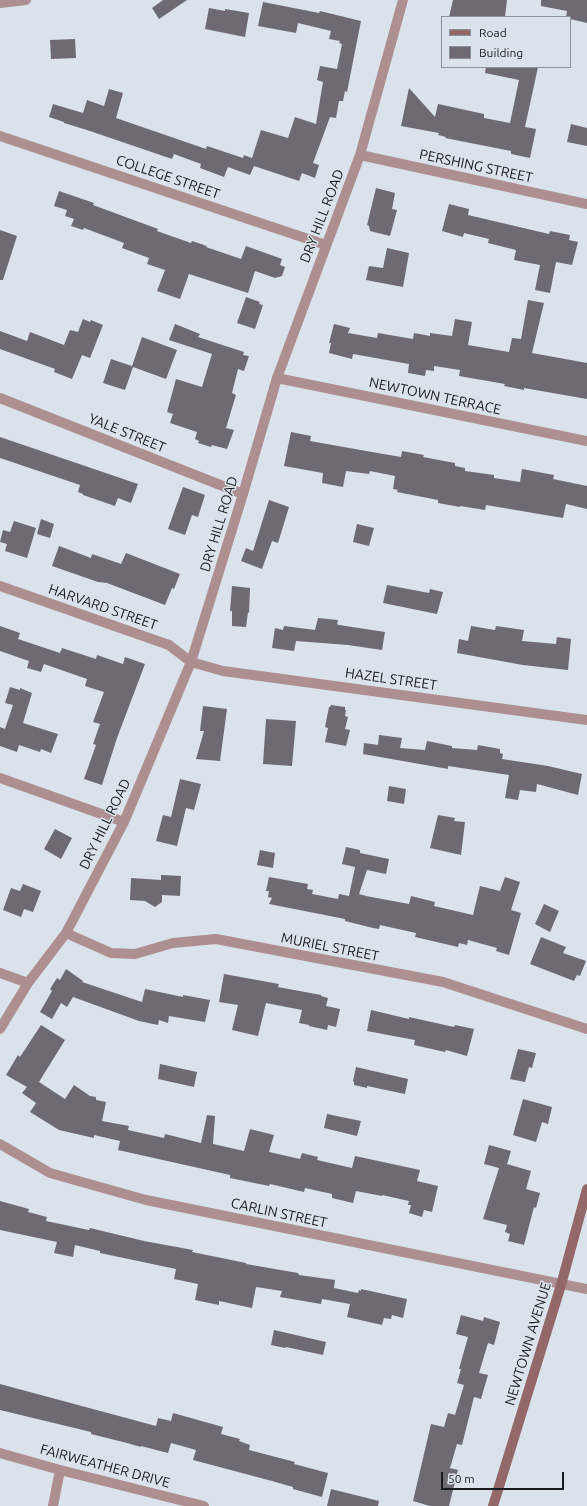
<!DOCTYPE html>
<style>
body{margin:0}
#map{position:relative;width:587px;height:1506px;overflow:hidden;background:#dae2eb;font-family:Ubuntu,sans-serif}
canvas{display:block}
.legend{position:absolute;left:441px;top:16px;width:130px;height:52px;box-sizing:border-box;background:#dae2eb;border:1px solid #8c9299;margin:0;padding:5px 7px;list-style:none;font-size:12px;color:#181b1e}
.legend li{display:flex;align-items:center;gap:8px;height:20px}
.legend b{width:20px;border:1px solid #8c9299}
.scale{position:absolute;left:441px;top:1472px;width:123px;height:18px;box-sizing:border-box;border:2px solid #181b1e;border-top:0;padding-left:5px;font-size:12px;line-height:14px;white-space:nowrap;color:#181b1e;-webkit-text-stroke:3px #dae2eb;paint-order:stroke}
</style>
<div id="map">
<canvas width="587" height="1506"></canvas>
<ul class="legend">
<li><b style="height:5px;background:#946869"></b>Road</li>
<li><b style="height:11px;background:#6e6a74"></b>Building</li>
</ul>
<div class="scale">50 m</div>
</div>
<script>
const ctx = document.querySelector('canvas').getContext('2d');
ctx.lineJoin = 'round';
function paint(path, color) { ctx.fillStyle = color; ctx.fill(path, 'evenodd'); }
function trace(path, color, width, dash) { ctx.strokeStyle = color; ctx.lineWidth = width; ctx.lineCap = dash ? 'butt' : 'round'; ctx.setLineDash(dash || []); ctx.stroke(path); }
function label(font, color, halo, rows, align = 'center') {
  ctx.font = font + ' Ubuntu,sans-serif'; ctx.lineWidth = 3; ctx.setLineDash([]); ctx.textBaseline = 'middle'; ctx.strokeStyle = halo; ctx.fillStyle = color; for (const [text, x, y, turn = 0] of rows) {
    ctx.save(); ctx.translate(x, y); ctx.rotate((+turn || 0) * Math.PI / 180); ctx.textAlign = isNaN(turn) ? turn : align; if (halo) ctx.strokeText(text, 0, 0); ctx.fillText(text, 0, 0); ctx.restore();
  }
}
const building = new Path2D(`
 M163,0h24l-28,19 -7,-11z
 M453,0h54l-2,17h-56z
 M541,0h46v23l-17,-4v-2h-4l1,-6 -26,-5z
 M263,2l56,11 1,-2 41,10 -14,71 -2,-1 -2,10h-4l-3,17 -6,-1 -17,46 6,2 -4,13 -13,-5 -3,8 -45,-15 -4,9 -22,-8 -4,10 -24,-9 1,-4 -27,-10 -2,5 -85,-29 -23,-7v-1l-15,-5 4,-13 30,9 4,-13 17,6 5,-17 14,4 -7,25 90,31 1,-3 36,12 1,-3 8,3 9,-28 27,8 7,-21 21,7 7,-42 -6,-2 3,-14 17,3 5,-25 -3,-1 1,-2 -11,-2 2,-8 -33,-8 -2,10 -38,-7z
 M209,8l16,3v-2l24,4 -4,24 -40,-8z
 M75,39l1,19 -25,1 -1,-19z
 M486,67h52l-13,60 11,2 -6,29 -19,-4v-3l-66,-13 1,-1 -8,-2 1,-2 -38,-7 8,-38 26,29 3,-13 46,10v4l26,5 9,-43 -34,-7z
 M571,124l16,4v18l-20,-4z
 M376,188l19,5 -3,16 5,1 -7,26 -20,-5 -1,-5 -2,-1z
 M59,191l35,12 -1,2 65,24 -1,2 34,12 1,-2 15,5 -1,1 35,12 5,-13 36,13 -2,6 5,2 -3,9 -7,2 -20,-7 -7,22 -59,-19 -9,25 -23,-8 8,-21 -18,-6 2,-6 -27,-10 2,-5 -40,-15 -1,2 -12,-4 3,-7 -9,-3 2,-6 -13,-4z
 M449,204l20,5 -1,6 81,19 1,-3 20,4 -1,5 9,2 -6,23 -16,-3 -6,31 -15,-3 5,-25 -26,-5 2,-10 -28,-7 1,-4 -25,-6 -1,4 -21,-6z
 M0,230l17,6 -14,44h-3z
 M387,248l22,5 -6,34 -37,-7 3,-14 14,2z
 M246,297l14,5 -1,2 4,1 -8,24 -18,-6z
 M528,300l16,3 -12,50 55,10v36l-63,-11v2l-20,-4 1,-2 -46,-8 1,-6 -26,-4v5l-8,-1 -1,6 -17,-3 1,-9 -56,-10 -1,5 -23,-6 2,-10h-2l5,-19 16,4 -2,5 29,5 1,-5 35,6 1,-6 16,3v-3l22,3 3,-17 17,3 -4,23 41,7 3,-14 9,1z
 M83,319l7,3 1,-2 12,5 -13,33 -8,-3 -10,24 -18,-7 1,-3 -55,-20v-18l27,10 3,-9 34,13 6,-15 8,2z
 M175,324l25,10 -2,3 46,15 -1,3 6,1 -5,15 -6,-2 -6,24 4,2 -10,33 8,2 -7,19 -15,-4 -1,2 -13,-4 1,-2 -4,-2 2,-7 -27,-9 3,-9 -6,-2 9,-33 26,8 10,-33 -43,-14z
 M142,337l35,13 -11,29 -33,-12 -8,23 -22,-7 8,-24 21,7z
 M291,432l20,4 -1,5 62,11 29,5 1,-6 22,4 -1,2 32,6v3l10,2v3l29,4v3l26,4 2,-13 32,6 -1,4 34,7v23l-21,-5 -3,14 -77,-13 -1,5 -25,-4v1l-22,-4v-3l-41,-8 1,-2 -5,-1 2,-13 -25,-5 -1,3 -23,-3 -3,16 -21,-4 1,-10 -39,-7z
 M0,437l138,47 -7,19 -13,-5 -3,8 -32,-11v-1l-5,-2 2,-7 -80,-27z
 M183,487l22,8 -7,22 -6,-2 -7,20 -17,-6z
 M269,500l20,7 -11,36 -6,-2 -10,28 -21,-8 5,-13 7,3z
 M41,519l13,5 -4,14 -13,-4z
 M14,521l22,7 -9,30 -22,-7 2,-7 -7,-2 3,-12 7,2z
 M357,524l17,4 -5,18 -16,-4z
 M59,546l32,12 1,-4 29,10 5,-11 54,21 -6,15 -2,-1 -7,17 -58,-22 -9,-1 -46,-16z
 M387,585l42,8 1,-4 13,3 -6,22 -54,-11z
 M232,586l18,2 -1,25 -1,-1 -2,15 -14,-1v-15h-2z
 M318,618l20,2 -1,4 2,1 46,7 -3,18 -34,-5 -52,-4 -2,10 -22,-3 3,-20 8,2 1,-4 31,4z
 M0,626l20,7 -2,6 42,14 2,-5 34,11 1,-4 26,9 2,-7 20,7 -28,74 -15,47 -18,-6 12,-34 -3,-1 7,-20 -7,-2 11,-30 -19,-6 2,-7 -43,-15 -3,8 -14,-4 2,-7 -29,-10z
 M471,626l24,4 1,-4 28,4 -2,11 34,3 1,-7 14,2 -3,31 -45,-5 -66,-12 2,-14 9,2z
 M10,687l10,3v-2l12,5 -9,30 35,11 -7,19 -10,-4 -1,3 -21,-7 -2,7 -17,-6v-19l5,2 8,-24 -8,-2z
 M331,705l14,2v3h1l-1,6 3,1 -3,12 5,1 -4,16 -21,-4 3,-14 -3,-1 4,-20h1z
 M203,706l24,3 -7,52 -24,-2 8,-28h-4z
 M266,719l30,2 -4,45 -29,-2z
 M379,735l23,3 -2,10 25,2 2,-9 25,5v2l25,2 1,-5 22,4v4l3,1 -1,5 46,7 34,8 -4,21 -41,-11 -1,8 -16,-2 -2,10 -13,-2 4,-23 -61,-9v3l-85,-15 1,-11 14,2z
 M180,779l21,5 -7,26 -8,-2 -9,38 -21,-5 7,-26 8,2z
 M389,786l17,3 -2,15 -17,-3z
 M438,815l17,3 -1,3 11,1 -4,33 -31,-7z
 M55,829l17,9 -11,21 -17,-10z
 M346,847l14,3v3l29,6 -3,15 -19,-4 -8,24 7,2 43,8 2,-8 24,6 -1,4 39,9 7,-29 20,5 5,-14 15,5 -9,28 10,3 -12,42 -13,-4 1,-3 -29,-8 -1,5 -8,-2 -1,4 -43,-10 1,-4 -36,-8 -1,4 -6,-1 -28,-7v-2l-76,-15 3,-6 -4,-1 1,-6h-3l3,-14 39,7 -1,5 6,1 -1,4 26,5 1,-5 10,2 6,-29 -13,-3z
 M260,850l15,3 -2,15 -16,-3z
 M161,875l20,1 -1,20 -18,-1v7l-7,5 -10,-6 -15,-1 1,-22 30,2z
 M23,884l18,7 -8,21 -9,-3 -3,8 -18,-7 8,-22 9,3z
 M544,904l15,7 -9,21 -15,-8z
 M541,937l25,10 -3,6 23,8 -6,15 -3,-1 -3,6 -44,-17z
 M66,969l17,12 -1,1 60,20 3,-13 38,8v-2l27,5 -5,22 -36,-6 -1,7 -9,-3 -1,5 -19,-4 -66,-24 -6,10 -6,-4 -9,16 -12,-7 12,-21 -2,-2 7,-11 3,2z
 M224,974l55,10 -1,3 43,8v1l7,2 -2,8 14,3 -4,18 -8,-2 -1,5 -18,-4v-1l-10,-2 3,-13 -36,-7 -8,33 -26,-6 6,-25 -19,-3z
 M371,1010l38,9v-2l45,10 1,-2 19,4 -7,27 -21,-6 -1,2 -31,-7 1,-5 -48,-9z
 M41,1025l24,15 -26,42 26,17 9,-14 16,11 6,1v3l10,2 -4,19 27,5 -1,4 36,8 1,-4 36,9 6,-28 8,1 -2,28 31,7 6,-22 24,6 -5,17 31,7 2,-6 16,4 -1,3 35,8 3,-12 65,14 -3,11 21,5 -6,26 -8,-2 -2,7 -13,-4 2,-8h-3l1,-4 -27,-6v1l-26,-5 -3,12 -21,-5v-4l-27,-6 -1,4 -34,-8 -1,2 -39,-8v-3l-112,-25 2,-9 -26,-6v3l-35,-8 -29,-18 6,-9 -14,-10 5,-6 -21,-12 12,-20 2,2z
 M518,1049l18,4 -4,15 -3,-1 -4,15 -15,-3z
 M160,1064l37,8 -3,15 -36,-8z
 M356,1067l52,12 -3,15 -38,-8v2l-13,-3v-3l-1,-1z
 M523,1099l29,8 -4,17 -6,-2 -6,20 -23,-7z
 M327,1114l34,7 -4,15 -33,-8z
 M489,1145l22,6 -4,13 24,7 -5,18 14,4 -4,15 -2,-1 -10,38 -16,-4 2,-7 -5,-2 2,-7 -24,-6 16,-51 -15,-4z
 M0,1201l29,8 -1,3 19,5 -1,4 43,9 1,-2 54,13 49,9 -1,2 54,11v1l52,9 1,2 36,5 -1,8 24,5 1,-3 2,1v-2l46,10 -4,19 -11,-3 -1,4 -7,-1 -2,7 -35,-8 3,-13 -28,-5 -1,5 -41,-7 2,-6 -26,-4 -4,21 -33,-7v4l-24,-5 3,-16 -24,-5 2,-10 -76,-16v-2l-25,-6 -2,12 -19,-4 3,-11 -57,-12z
 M461,1315l22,6 1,-4 16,5 -6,23 -6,-2 -9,30 9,2 -7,24 -7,-2 -12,48 -5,-1 -7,24 8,2 -9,36h-19l-17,-5 18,-77 13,3 4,-14 7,2 9,-30 -7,-2 4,-14h-2l9,-32 -12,-3z
 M274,1330l52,12 -3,13 -37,-8 -1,1 -14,-3z
 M0,1384l156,42 2,-8 13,3 2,-8 50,14 -2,7 19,5 -1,2 11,4 -1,5 46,12 -1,2 34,9 -6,24 -29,-8v-2l-21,-6 -79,-21 3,-10 -25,-7 -3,10 -27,-7v1l-14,-4 -36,-9v-2l-91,-22z
 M331,1489l48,12 -1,5h-51z`);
const street = new Path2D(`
 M0,3l26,-3
 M0,136l326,109
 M360,155l227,49
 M277,378l310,63
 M0,398l243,96
 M0,586l169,59 22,17 32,9 364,49
 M0,778l124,44
 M66,933l45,20 24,1 38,-11 43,-4 227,43 144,47
 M0,973l28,10
 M0,1029l28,-46 38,-50 58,-111 67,-160 52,-168 34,-116 83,-223 43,-155
 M0,1144l50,29 96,27 441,89
 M0,1453l60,17 144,36
 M53,1506l7,-36`);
const secondary = new Path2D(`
 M493,1506l68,-221 26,-96`);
const streetNames = [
 ["PERSHING STREET",476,166,12],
 ["COLLEGE STREET",168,177,19],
 ["DRY HILL ROAD",322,216,-69],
 ["NEWTOWN TERRACE",435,396,12],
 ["YALE STREET",127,433,22],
 ["DRY HILL ROAD",219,524,-73],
 ["HARVARD STREET",103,607,19],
 ["HAZEL STREET",391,679,8],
 ["DRY HILL ROAD",105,824,-64],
 ["MURIEL STREET",330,947,11],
 ["CARLIN STREET",279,1213,12],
 ["NEWTOWN AVENUE",528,1344,-73],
 ["FAIRWEATHER DRIVE",105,1466,15]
];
paint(building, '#6e6a74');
trace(street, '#ae8f90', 10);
trace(secondary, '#946869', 10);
label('14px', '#181b1e', '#dae2eb', streetNames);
</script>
